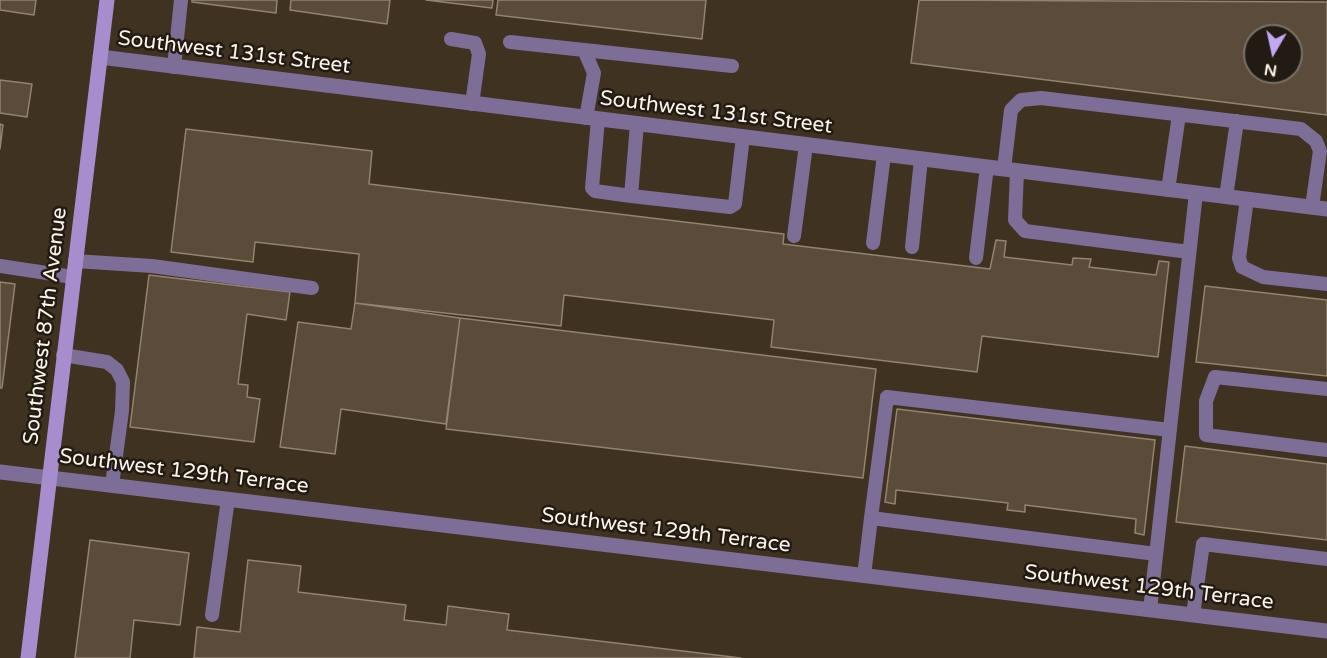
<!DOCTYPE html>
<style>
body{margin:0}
#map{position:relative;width:1327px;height:658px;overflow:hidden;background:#403221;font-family:"Varela Round",sans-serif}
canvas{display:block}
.north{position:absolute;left:1243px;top:24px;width:60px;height:60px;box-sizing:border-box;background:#211b13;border:2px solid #797169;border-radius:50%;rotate:189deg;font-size:16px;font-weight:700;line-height:24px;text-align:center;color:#fcf3e9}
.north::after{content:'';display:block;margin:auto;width:21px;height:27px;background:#c4a7f1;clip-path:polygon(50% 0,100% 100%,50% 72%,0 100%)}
</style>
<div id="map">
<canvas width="1327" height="658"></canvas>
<div class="north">N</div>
</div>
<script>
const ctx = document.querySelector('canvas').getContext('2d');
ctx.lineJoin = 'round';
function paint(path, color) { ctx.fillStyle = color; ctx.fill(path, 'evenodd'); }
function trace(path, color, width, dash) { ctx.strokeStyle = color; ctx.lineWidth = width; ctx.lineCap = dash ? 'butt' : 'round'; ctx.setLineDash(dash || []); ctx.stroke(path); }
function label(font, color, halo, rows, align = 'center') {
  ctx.font = font + ' "Varela Round",sans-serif'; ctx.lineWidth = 5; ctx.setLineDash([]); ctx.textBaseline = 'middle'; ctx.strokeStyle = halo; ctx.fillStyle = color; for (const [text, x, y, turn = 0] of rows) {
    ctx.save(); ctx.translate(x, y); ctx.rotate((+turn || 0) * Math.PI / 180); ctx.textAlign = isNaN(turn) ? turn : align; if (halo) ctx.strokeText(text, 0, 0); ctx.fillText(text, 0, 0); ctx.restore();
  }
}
const building = new Path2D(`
 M0,0h36l-2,15 -34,-5z
 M192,0h85l-1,13 -84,-11z
 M291,0h99l-3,24 -97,-14z
 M426,0h67l-1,8z
 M498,0h208l-4,39 -206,-24z
 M919,0l408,2v113l-416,-52zM1255,36h36v36h-36z
 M0,80l32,4 -5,33 -27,-4z
 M0,124l3,1 -3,24z
 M186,129l186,22 -3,33 415,50 -1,10 207,25 6,-29 10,1 -2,16 68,8 1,-7 18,1 -2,8 67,8 3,-14 10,1 -11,95 -176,-21 -5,36 -206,-25 3,-27 -210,-25 -3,31 -206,-23 4,-49 -104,-12 -2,20 -82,-10z
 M149,275l141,17 -4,28 -39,-6 -9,70 10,1 -1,12 13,2 -6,43 -124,-15z
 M0,282l15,2 -13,104h-2z
 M1205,286l122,14v76l-131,-14z
 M355,303l105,15 -14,106 -105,-15 -6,45 -55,-7 18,-125 53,7z
 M460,318l416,51 -13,109 -417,-49z
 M897,409l258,31 -11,95 -9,-2 1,-14 -111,-14v7l-18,-2 1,-7 -112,-13 -1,14 -10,-2z
 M1185,446l142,18v76l-151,-18z
 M90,540l99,13 -9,72 -46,-5 -4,38h-55z
 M248,560l53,6 -3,26 108,13 -2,15 42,5 2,-19 61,8 -2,16 234,28h-547l3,-31 43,5z`);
const service = new Path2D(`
 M451,39l24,4 4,11 -7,50
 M510,42l74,8 10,23 -8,45
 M584,50l148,16
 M174,67l7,-67
 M598,119l-6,69 3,3 36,5
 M637,124l-6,72 99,11 5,-3 8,-67
 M1004,169l7,-59 10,-10 20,-2 260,31 15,12 4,10 -8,56
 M1017,171l-2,49 10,11 164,21
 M1168,190l11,-75
 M1226,197l11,-76
 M1247,199l-8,59 3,9 21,10 64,7
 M794,236l12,-91
 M873,243l11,-88
 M912,247l9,-88
 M976,258l11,-91
 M75,261l77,5 160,22
 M0,266l73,11
 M63,355l44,7 10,8 6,12 -1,29 -10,74
 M1327,389l-112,-12 -9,24v34l121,15
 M1156,554l-285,-36 16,-121 283,33
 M864,576l7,-58
 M1150,610l46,-417
 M212,615l16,-116
 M1193,615l10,-71 124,15`);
const minor = new Path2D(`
 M100,57l1227,152
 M0,472l1327,159`);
const secondary = new Path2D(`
 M28,658l79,-658`);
const streetNames = [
 ["Southwest 131st Street",234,53,7],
 ["Southwest 131st Street",716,113,7],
 ["Southwest 87th Avenue",46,326,-83],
 ["Southwest 129th Terrace",184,472,7],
 ["Southwest 129th Terrace",666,531,7],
 ["Southwest 129th Terrace",1149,588,7]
];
paint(building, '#5a4b3a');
trace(building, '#93836f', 1.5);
trace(service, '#7d6e97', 14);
trace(minor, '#7d6e97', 15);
trace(secondary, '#a78dce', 15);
label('21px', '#fcf3e9', '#211b13', streetNames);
</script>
